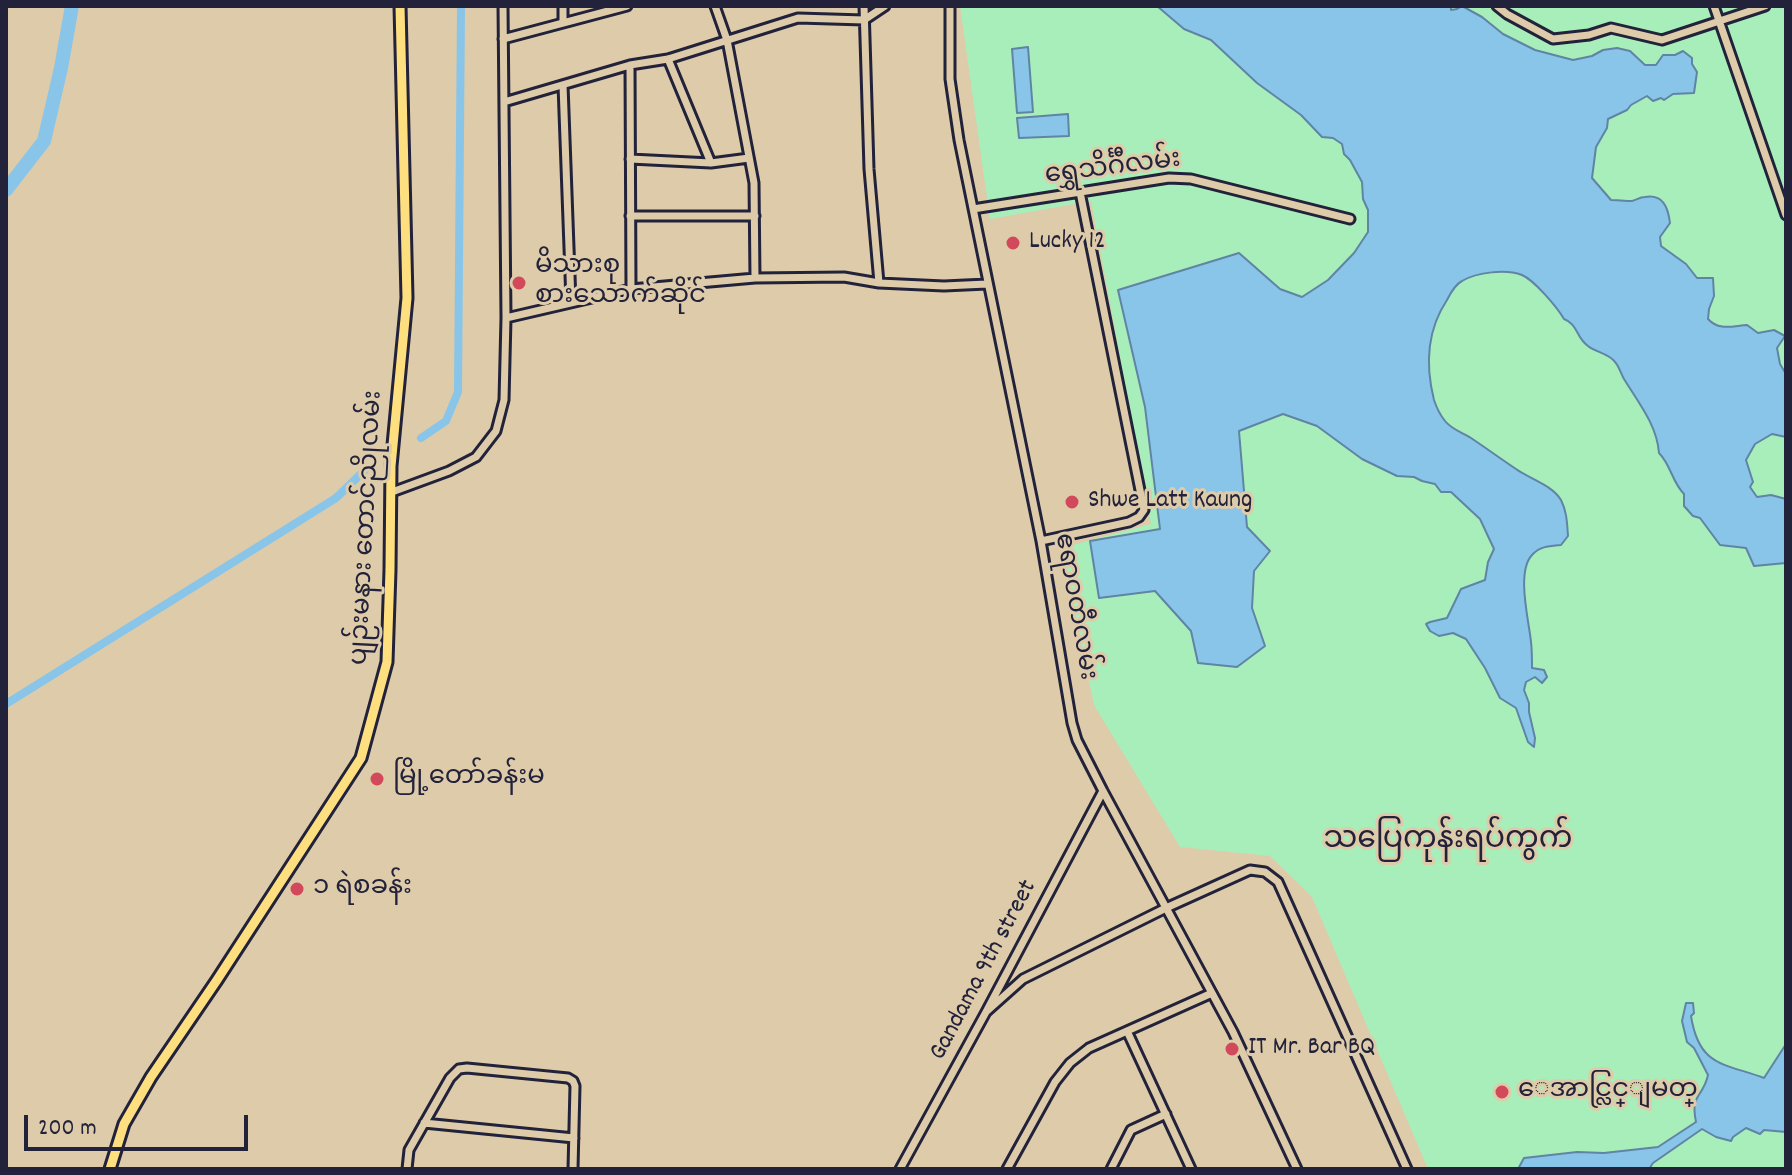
<!DOCTYPE html>
<meta charset="utf-8">
<style>
body{margin:0}
#map{position:relative;width:1792px;height:1175px;overflow:hidden;background:#decba9;font-family:Dekko,sans-serif}
canvas{display:block}
.frame{position:absolute;inset:0;border:8px solid #22223b;pointer-events:none}
.scale{position:absolute;left:24px;top:1115px;width:224px;height:36px;box-sizing:border-box;border:4px solid #22223b;border-top:0;padding-left:10px;font-size:24px;line-height:28px;white-space:nowrap;color:#22223b;-webkit-text-stroke:6px #decba9;paint-order:stroke}
</style>
<div id="map">
<canvas width="1792" height="1175"></canvas>
<div class="frame"></div>
<div class="scale">200 m</div>
</div>
<script>
const ctx = document.querySelector('canvas').getContext('2d');
ctx.lineJoin = 'round';
function paint(path, color) { ctx.fillStyle = color; ctx.fill(path, 'evenodd'); }
function trace(path, color, width, dash) { ctx.strokeStyle = color; ctx.lineWidth = width; ctx.lineCap = dash ? 'butt' : 'round'; ctx.setLineDash(dash || []); ctx.stroke(path); }
function label(font, color, halo, rows, align = 'center') {
  ctx.font = font + ' Dekko,"Noto Sans Myanmar",sans-serif'; ctx.lineWidth = 6; ctx.setLineDash([]); ctx.textBaseline = 'middle'; ctx.strokeStyle = halo; ctx.fillStyle = color; for (const [text, x, y, turn = 0] of rows) {
    ctx.save(); ctx.translate(x, y); ctx.rotate((+turn || 0) * Math.PI / 180); ctx.textAlign = isNaN(turn) ? turn : align; if (halo) ctx.strokeText(text, 0, 0); ctx.fillText(text, 0, 0); ctx.restore();
  }
}
const green = new Path2D(`
 M960,6h826v1163h-358l-116,-272 -42,-41 -90,-9 -86,-142 -33,-157 90,-24 -60,-323 -101,18z`);
const water = new Path2D(`
 M1157,6h294v4l6,-1 5,-3 20,11 21,17 32,16 38,10 19,-4 11,-6 14,-2 13,3 15,14h11l7,-10h12l8,-4 9,7v6l5,8 -3,21 -21,1 -9,6 -3,-2 -8,3 -6,-5 -16,9 -4,5 -19,9 -1,9 -11,19 -4,31 19,22c6,0 14,1 21,1 4,-1 8,-4 13,-4 18,-3 23,10 25,26l-10,14 1,9 25,18 11,14h16l1,18 -5,13 -1,10c11,12 24,7 39,6l11,8 16,-3 11,6 -8,12 3,16 6,10v63l-14,-3 -17,10 -9,16 7,22 -3,5 7,10 14,-2 15,4v64l-32,3 -8,-18 -26,-3 -20,-27 -7,-2 -9,-10v-12c-12,-12 -13,-29 -25,-41 -2,-28 -21,-51 -35,-74 -3,-5 -5,-13 -9,-17 -5,-8 -20,-10 -27,-16 -12,-8 -10,-22 -24,-27 -7,-12 -30,-39 -42,-44 -16,-6 -45,-3 -60,6 -6,3 -12,13 -15,19 -20,30 -22,64 -13,100 2,6 7,16 11,21 6,8 18,12 26,17 15,10 30,21 45,31 14,10 36,16 45,31 6,12 6,23 7,36l-7,9c-11,1 -21,1 -29,10 -16,17 -3,66 -1,87 1,8 1,17 1,26l12,2 3,7 -5,6 -7,-6 -9,5 -2,8 5,13v9l6,26 -1,9 -6,-5 -12,-34 -16,-10 -15,-30 -19,-29 -13,-6 -14,3 -9,-5 -4,-7 4,-2 17,-4 14,-29 24,-9 3,-18 6,-13 -14,-30 -29,-27h-10l-6,-8 -13,-3 -8,-4 -17,-1 -35,-17 -45,-33 -34,-12 -44,17 8,96 23,24 -16,20 -2,37 13,38 -28,21 -39,-4 -7,-32 -36,-40 -56,7 -9,-57 70,-12 -15,-122 -27,-117 121,-37 41,36 22,8 26,-17 26,-27 14,-21v-22l-5,-11 -1,-17 -12,-22 -6,-6 -2,-10 -9,-6 -11,-1 -21,-22 -44,-32 -46,-43 -27,-11z
 M1028,47l5,65 -16,1 -5,-64z
 M1068,114l1,22 -50,2 -2,-20z
 M1686,1003h7l1,10 -3,3c8,51 33,47 73,62l22,-34v88l-22,-2 -4,4 -14,-6 -13,9 -2,4 -15,-4 -14,-8 -49,34 -4,6h-131l6,-11 53,-6 27,1 54,-6 38,-25c-6,-29 7,-24 12,-47l-14,-27 -7,-6 -5,-21z`);
const canal = new Path2D(`
 M421,438l25,-17 12,-29 3,-386
 M6,704l330,-206 30,-29`);
const river = new Path2D(`
 M6,190l38,-49 17,-73 11,-62`);
const minor = new Path2D(`
 M715,6l12,34 27,143 1,95
 M864,6l5,163 10,114
 M950,6v73l9,61 82,401 31,182 5,17 26,51 130,241 64,137
 M1497,6l10,8 46,25 36,-4 22,-7 51,12 103,-34
 M1714,6l72,209
 M563,23v-17
 M503,39l124,-33
 M668,59l43,104
 M630,65l1,224
 M563,85l8,217
 M504,102l126,-37 38,-6 130,-41 66,2 21,-14
 M630,159l81,4 38,-5
 M973,209l196,-31 22,1 159,40
 M630,216h125
 M506,318l125,-29 124,-11 89,-1 35,6 65,3 43,-2
 M392,492l57,-21 27,-14 20,-26 8,-31 2,-82 -3,-312
 M1041,541l88,-19 10,-5 5,-7 -64,-318
 M986,1012l37,-33 143,-71 84,-38 15,2 13,10 129,287
 M1127,1031l64,138
 M424,1123l150,15
 M407,1169l2,-19 41,-72 9,-9 8,-1 101,10 5,3 2,5 -2,83
 M900,1169l86,-157 117,-221
 M1007,1169l48,-87 15,-19 19,-15 123,-55
 M1111,1169l20,-39 35,-16`);
const major = new Path2D(`
 M110,1169l14,-45 27,-47 66,-97 144,-222 26,-96 3,-92 1,-104 16,-168 -7,-292`);
const markers = [
 [1013,243,8,"#d1495b"],
 [519,283,8,"#d1495b"],
 [1072,502,8,"#d1495b"],
 [377,779,8,"#d1495b"],
 [297,889,8,"#d1495b"],
 [1232,1049,8,"#d1495b"],
 [1502,1092,8,"#d1495b"]
];
const streetNames = [
 ["ရွှေသိင်္ဂီလမ်း",1113,170,-7],
 ["ပျဉ်းမနား တောင်ညိုလမ်း",369,528,-87],
 ["ဧရာဝတီလမ်း",1073,607,80],
 ["Gandama 9th street",985,971,-62]
];
const poiNames = [
 ["Lucky 12",1029,243],
 ["မိသားစု",535,268],
 ["စားသောက်ဆိုင်",535,298],
 ["Shwe Latt Kaung",1088,502],
 ["မြို့တော်ခန်းမ",393,779],
 ["၁ ရဲစခန်း",313,889],
 ["IT Mr. Bar BQ",1248,1049],
 ["ေအာင္လြင္ျမတ္",1518,1092]
];
const quarterNames = [
 ["သပြေကုန်းရပ်ကွက်",1448,843]
];
paint(green, '#a7eebb');
paint(water, '#89c5e9');
trace(water, '#6084a3', 2);
trace(canal, '#89c5e9', 8);
trace(river, '#89c5e9', 14);
trace(minor, '#22223b', 13);
trace(major, '#22223b', 15);
trace(minor, '#decba9', 7);
trace(major, '#fedf80', 9);
for (const [x, y, r, color] of markers) { const dot = new Path2D(); dot.arc(x, y, r, 0, 2 * Math.PI); ctx.fillStyle = color; ctx.fill(dot); trace(dot, '#decba9', 3); }
label('26px', '#22223b', '#decba9', streetNames);
label('26px', '#22223b', '#decba9', poiNames, 'left');
label('30px', '#22223b', '#decba9', quarterNames);
</script>
